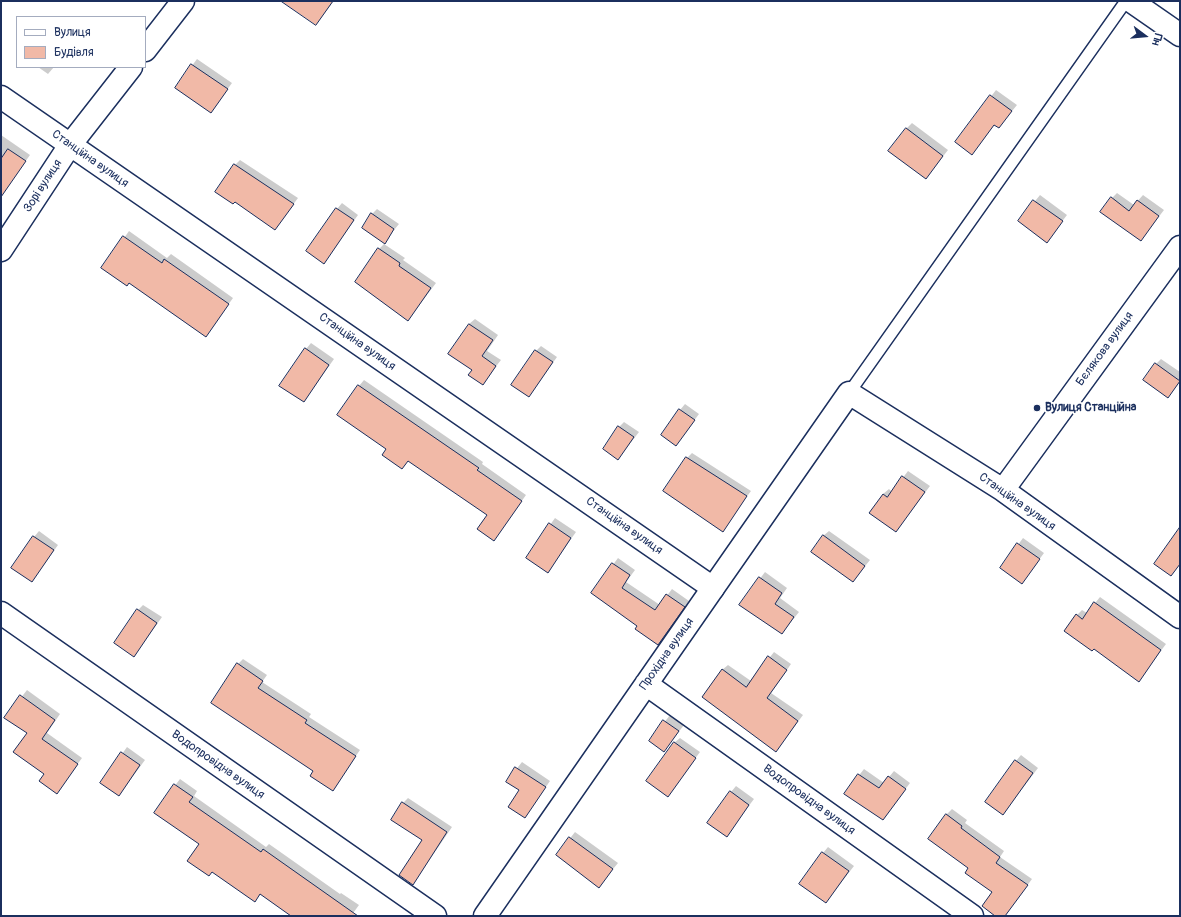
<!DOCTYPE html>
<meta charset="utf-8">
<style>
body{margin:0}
#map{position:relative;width:1181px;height:917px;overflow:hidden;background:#fff;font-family:Pangolin,sans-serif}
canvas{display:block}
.frame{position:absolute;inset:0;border:2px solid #1b2f5e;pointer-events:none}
.legend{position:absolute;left:16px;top:16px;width:130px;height:52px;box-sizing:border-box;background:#fff;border:1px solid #a4acbf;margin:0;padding:5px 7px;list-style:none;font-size:12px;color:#1b2f5e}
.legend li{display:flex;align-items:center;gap:8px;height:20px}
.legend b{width:20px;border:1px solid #a4acbf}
.north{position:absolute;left:1125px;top:16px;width:40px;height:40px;-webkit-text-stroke:3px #fff;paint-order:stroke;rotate:106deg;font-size:11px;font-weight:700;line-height:16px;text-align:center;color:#1b2f5e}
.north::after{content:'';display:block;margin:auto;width:14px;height:18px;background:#1b2f5e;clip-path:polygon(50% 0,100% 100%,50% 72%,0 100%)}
</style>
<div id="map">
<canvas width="1181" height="917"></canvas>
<div class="frame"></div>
<ul class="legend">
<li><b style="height:5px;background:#fff"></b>Вулиця</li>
<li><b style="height:11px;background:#f1b9a7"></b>Будівля</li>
</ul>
<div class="north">Пн</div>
</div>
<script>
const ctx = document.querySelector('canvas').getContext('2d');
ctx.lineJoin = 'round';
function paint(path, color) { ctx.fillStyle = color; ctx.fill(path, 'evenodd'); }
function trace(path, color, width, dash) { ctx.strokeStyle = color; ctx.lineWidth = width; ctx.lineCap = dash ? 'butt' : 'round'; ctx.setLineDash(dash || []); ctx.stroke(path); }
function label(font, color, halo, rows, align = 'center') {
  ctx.font = font + ' Pangolin,sans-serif'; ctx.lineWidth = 3.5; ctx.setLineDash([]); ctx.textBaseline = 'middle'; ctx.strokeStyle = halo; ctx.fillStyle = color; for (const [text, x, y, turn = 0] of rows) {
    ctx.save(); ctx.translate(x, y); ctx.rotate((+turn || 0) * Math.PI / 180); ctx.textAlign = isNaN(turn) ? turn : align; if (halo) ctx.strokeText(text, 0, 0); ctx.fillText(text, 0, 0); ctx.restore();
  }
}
const shadow = new Path2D(`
 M284,1h50l-18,23z
 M197,59l35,24 -21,29 -35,-25z
 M38,67h16l-6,7z
 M996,90l21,15 -18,22 -4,-3 -23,30 -16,-12z
 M912,123l36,27 -22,28 -20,-49z
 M1,135l29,20 -28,39h-1z
 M240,160l58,38 -23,31 -40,-28v-36z
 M1117,193l17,12 9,-10 21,15 -23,30 -29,-42z
 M1040,195l27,20 -20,26 -28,-20z
 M342,203l16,12 -34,47 13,-53z
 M377,209l22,15 -15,18 -12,-28z
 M129,231l38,27 4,-4 62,44 -27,38 -76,-54 -27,-14z
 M384,244l21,14 -2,2 33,23 -28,37 -29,-71z
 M475,319l23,16 -11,16 14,9 -18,23 -10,-14 -4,-45z
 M311,343l23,16 -30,42 2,-52z
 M541,346l16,11 -28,39 7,-45z
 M1161,359l19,13v10l-12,15 -12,-33z
 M364,380l119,82 -1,2 44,31 -32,45 -6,-26 -79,-54 -7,7 -14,-18 -29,-63z
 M685,404l14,10 -23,31 4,-35z
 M624,422l15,10 -21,27 1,-32z
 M692,453l59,38 -29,39 -35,-72z
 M908,471l22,15 -34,45 -25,-18 12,-19 6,-5 3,3z
 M555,518l21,14 -28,39 -21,-14z
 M39,531l19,14 -26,36 2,-44z
 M829,531l41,29 -17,21 -30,-45z
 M1023,538l21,15 -22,30 -21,-15z
 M618,558l17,12 -9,12 34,23 12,-16 17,12 -31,43 -19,-18 -47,-33z
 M765,572l22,16 -7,10 19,14 -17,21 -41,-29z
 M1100,597l66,47 -27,36 -62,-65 5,-5 5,3z
 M143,605l19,12 -28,39 4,-46z
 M774,652l17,12 -20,29 32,22 -27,36 -54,-81 6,-5 23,16z
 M243,659l24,16 -5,7 49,32 -2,3 51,33 -27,39 -18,-18 -77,-107z
 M27,690l33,24 -13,19 35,25 -25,34 -12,-18 -17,-41 -22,-16z
 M670,715l14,10 -20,26 -14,-10z
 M680,738l20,14 -32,43 6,-52z
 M127,747l18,13 -26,35 -17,-13z
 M1021,755l17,13 -35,46 13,-53z
 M522,762l28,19 -25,36 -5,-27 -13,-9z
 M864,769l20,14 10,-12 16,12 -27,36 -38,-26z
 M180,779l17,12 -3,5 72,51 3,-3 71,50 1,-1 18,12 -8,11h-58l-32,-22 -7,7 -54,-57 -45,-32z
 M736,786l18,13 -28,37 5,-44z
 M408,798l44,29 -39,57 10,-44 -20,-37z
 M952,809l15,11 -2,3 39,28 -4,6 32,22 -27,37h-8l-4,-24 -23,-24 -24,-53z
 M575,832l43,31 -19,23 -42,-31z
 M828,847l26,19 -28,36 -3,-49z`);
const building = new Path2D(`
 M281,1h52l-17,24z
 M191,64l37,25 -17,24 -36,-25z
 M990,95l22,16 -13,17 -5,-3 -22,30 -17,-13z
 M906,128l37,28 -17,23 -38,-28z
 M8,149l18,12 -25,36v-38z
 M234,164l60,40 -19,26 -40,-28 -2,2 -18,-12z
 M1111,197l18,14 8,-11 22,16 -18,25 -41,-29z
 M1033,200l30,21 -16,22 -29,-22z
 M336,208l18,12 -30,44 -18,-13z
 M371,213l23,16 -9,15 -23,-16z
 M123,236l39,27 2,-4 65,45 -23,33 -77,-54 -2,3 -26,-18z
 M378,248l22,15 -1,3 32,22 -23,33 -53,-39z
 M469,324l24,16 -11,16 14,10 -13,19 -15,-10 4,-5 -24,-16z
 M305,348l24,17 -25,37 -25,-16z
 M535,350l18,12 -24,35 -18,-12z
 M1155,363l25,18 -12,17 -25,-18z
 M358,385l121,83 -2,2 45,31 -28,40 -17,-12 10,-14 -79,-54 -6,8 -20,-14 4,-6 -49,-34z
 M679,409l16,11 -19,26 -15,-11z
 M618,426l16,11 -16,23 -15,-11z
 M686,457l61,39 -24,36 -60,-41z
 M902,476l23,16 -29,40 -27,-19 14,-19 4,3z
 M549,523l22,15 -23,35 -22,-15z
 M1180,527v37l-9,12 -17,-12z
 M823,535l42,31 -12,16 -42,-30z
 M33,536l21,14 -22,32 -21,-14z
 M1017,543l23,16 -18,25 -22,-16z
 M612,563l18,12 -8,13 33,22 11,-16 19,13 -27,38 -23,-16 2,-3 -46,-33z
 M759,577l23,16 -7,11 19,13 -12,17 -43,-29z
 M1094,602l67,48 -22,32 -45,-33 -2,2 -28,-20 12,-17 6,5z
 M137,609l20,14 -23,34 -20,-14z
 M768,656l19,14 -20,28 31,23 -22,31 -74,-55 20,-28 24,18z
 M237,663l26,18 -5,7 49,32 -2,3 51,33 -23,35 -23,-15 3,-5 -102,-68z
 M20,695l35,25 -13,19 36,25 -21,30 -18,-13 5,-7 -31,-22 14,-19 -23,-15z
 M663,720l16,11 -15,21 -15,-11z
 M674,742l22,16 -28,39 -22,-16z
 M121,752l19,13 -21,31 -19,-13z
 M1015,760l18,13 -30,42 -18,-13z
 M515,767l31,20 -21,31 -17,-11 11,-17 -13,-8z
 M858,774l21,14 9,-12 18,13 -23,31 -39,-26z
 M174,784l19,13 -4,5 72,50 2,-3 95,67h-67l-31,-22 -5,8 -43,-30 -3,4 -22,-15 12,-17 -45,-31z
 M730,791l19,14 -22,32 -20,-14z
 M402,802l45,30 -34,53 -14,-10 23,-35 -31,-20z
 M946,814l16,12 -1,2 39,29 -4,6 32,22 -23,31h-10l-13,-10 10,-14 -27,-19 3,-5 -40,-29z
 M569,837l44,32 -14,19 -43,-33z
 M822,852l27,19 -23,32 -27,-19z`);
const service = new Path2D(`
 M849,393l277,-392`);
const minor = new Path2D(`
 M1131,1l49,34
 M145,50l38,-49
 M1,250l69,-105 61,-78
 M1,613l434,303
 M646,684l326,232
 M485,916l228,-328`);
const tertiary = new Path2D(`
 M1,97l712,491 136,-195 154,97 177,127
 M1003,490l177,-243`);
const markers = [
 [1037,408,4,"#1b2f5e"]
];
const streetNames = [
 ["Станційна вулиця",90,159,35],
 ["Зорі вулиця",43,186,-57],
 ["Станційна вулиця",357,342,35],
 ["Бєлякова вулиця",1105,349,-54],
 ["Станційна вулиця",1017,502,35],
 ["Станційна вулиця",624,526,35],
 ["Прохідна вулиця",667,654,-55],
 ["Водопровідна вулиця",218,765,35],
 ["Водопровідна вулиця",809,800,36]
];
const poiNames = [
 ["Вулиця Станційна",1045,408]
];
paint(shadow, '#0003');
paint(building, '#f1b9a7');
trace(building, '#1b2f5e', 1);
trace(service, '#1b2f5e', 14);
trace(minor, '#1b2f5e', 25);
trace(tertiary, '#1b2f5e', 25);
trace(service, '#fff', 11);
trace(minor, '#fff', 22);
trace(tertiary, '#fff', 22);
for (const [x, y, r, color] of markers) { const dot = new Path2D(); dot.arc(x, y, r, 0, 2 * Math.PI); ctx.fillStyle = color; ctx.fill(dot); trace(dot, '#fff', 1.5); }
label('12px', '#1b2f5e', '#fff', streetNames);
label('bold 12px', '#1b2f5e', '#fff', poiNames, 'left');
</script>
